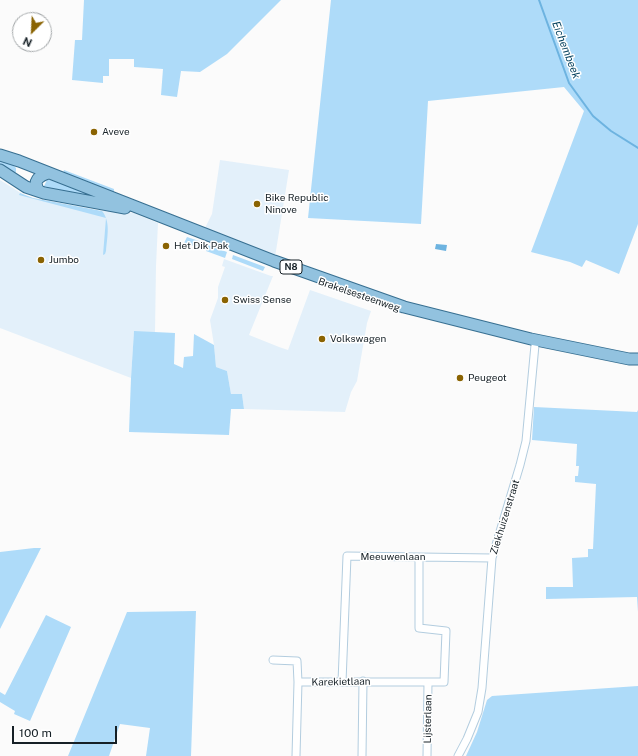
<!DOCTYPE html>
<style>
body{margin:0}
#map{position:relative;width:638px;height:756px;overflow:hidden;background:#fbfbfb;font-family:"Public Sans",sans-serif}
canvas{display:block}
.north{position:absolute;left:12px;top:12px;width:40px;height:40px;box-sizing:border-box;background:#fff;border:1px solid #a2a6a8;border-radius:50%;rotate:204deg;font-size:11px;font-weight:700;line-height:16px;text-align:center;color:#162026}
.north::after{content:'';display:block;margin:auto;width:14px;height:18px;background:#8a6302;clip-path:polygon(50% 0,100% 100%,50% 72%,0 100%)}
.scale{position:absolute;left:12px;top:726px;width:105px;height:18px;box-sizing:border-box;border:2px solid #162026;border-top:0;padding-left:5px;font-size:12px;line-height:14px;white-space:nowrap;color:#162026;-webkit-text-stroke:3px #fff;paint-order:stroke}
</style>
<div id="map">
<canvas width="638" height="756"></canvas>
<div class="north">N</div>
<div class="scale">100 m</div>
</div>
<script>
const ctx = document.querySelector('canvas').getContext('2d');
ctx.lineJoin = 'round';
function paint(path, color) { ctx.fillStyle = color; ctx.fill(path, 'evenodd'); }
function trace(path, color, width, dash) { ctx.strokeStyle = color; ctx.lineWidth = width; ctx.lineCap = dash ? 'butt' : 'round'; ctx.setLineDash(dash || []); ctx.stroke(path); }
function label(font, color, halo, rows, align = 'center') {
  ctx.font = font + ' "Public Sans",sans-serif'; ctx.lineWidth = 3; ctx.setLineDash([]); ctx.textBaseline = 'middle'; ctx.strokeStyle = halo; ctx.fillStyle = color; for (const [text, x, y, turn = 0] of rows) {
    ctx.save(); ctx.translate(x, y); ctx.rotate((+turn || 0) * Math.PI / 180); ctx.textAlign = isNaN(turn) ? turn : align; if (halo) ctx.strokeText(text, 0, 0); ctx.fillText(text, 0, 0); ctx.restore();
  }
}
const built = new Path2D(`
 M220,160l69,10 -14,87 -71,-27 8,-16z
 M0,180l24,15 9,3 66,13 14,-1 21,3 24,10 -2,43 -1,66h-21l-3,46 -131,-50z
 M224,259l47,17h2l-24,59 30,12 9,3 22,-60 61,21 -4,12 -10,58 -6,11 -6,20 -101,-3 -2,-15h-11l-4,-23 -11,-4 -2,-22 -4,-25 8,-22v-11l7,-20 -3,-1z`);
const green = new Path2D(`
 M84,0h197l-54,54 -27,18 -19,-1 -4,26 -16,-2 2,-26 -29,-2v-8h-25v17h-6v7l-31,-3 3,-40h7z
 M331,0h307v224l-19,50 -33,-14 -4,7 -12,-5 -39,-10 53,-141 -20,-24 -136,14 -7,123 -113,-6z
 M0,159l11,4 5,5v4l-2,1 -14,-6z
 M64,170l50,19v3l-51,-19z
 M47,180h4l54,20 -59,-11 -2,-3z
 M20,193l13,5 69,13c9,11 5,26 4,40l-1,3 -2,1 3,-37 -87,-23z
 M187,237l15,5 -2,6 -16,-5z
 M208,245l19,7 -2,6 -19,-7z
 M233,255l32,12 -2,4 -31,-12z
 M134,331l41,2 -1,31 9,4 1,-11 9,-1 1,-22 20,11 2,22 11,4 4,23h11l2,15h-13l-2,26 -100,-3 2,-54z
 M534,407l103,5 1,-2v202l-1,-15 -91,2v-12h27l-1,-29 16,-1v-8h5l3,-65 -21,-2v-6h3l1,-10h-3l1,-22 -45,-4z
 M34,548h7l-41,81v-77z
 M196,611l-5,145h-45l4,-28 -30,-4 -11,32h-41l59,-144z
 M46,615l25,12 -41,94 -16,-7 1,-3 -15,-9v-10l5,3z
 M638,686v70h-172l11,-24 10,-32 5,-4z`);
const water = new Path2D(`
 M436,244l11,1 -1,6 -11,-2z`);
const stream = new Path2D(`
 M539,0l30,83 24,33 18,15 27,17`);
const minor = new Path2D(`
 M273,660l24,1 1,21h146l2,-51 -27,-3v-71
 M342,682l5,-126 145,2
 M296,756l2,-74
 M362,756l1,-75
 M427,756l1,-74
 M458,756l9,-17 11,-27 4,-24 10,-130 28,-93 6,-24 9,-96`);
const primary = new Path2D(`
 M0,155l19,6 255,100 130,46 127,32 98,20h9
 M0,170l26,17 18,6 81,15
 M39,191c-7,-10 0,-15 9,-18`);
const markers = [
 [94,132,4,"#8a6302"],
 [257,204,4,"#8a6302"],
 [166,246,4,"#8a6302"],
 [41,260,4,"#8a6302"],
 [225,300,4,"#8a6302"],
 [322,339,4,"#8a6302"],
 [460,378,4,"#8a6302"]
];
const shields = [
 [291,267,22]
];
const shieldNames = [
 ["N8",291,267]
];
const poiNames = [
 ["Aveve",102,132],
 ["Bike Republic",265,198],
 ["Ninove",265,210],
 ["Het Dik Pak",174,246],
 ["Jumbo",49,260],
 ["Swiss Sense",233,300],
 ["Volkswagen",330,339],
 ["Peugeot",468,378]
];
const streetNames = [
 ["Brakelsesteenweg",359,295,19],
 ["Ziekhuizenstraat",505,517,-73],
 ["Meeuwenlaan",393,557],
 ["Karekietlaan",341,682,-1],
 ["Lijsterlaan",428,719,-89]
];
const waterNames = [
 ["Eichembeek",566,50,69]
];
paint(built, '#e3f0fa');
paint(green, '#aedbf9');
paint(water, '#6db3e0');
trace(stream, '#6db3e0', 2);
trace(minor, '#b3cddf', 9);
trace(primary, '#376f91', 13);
trace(minor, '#fff', 7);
trace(primary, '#92c2df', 11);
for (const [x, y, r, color] of markers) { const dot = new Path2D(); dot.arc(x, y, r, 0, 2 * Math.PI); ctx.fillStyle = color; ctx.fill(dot); trace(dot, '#fff', 1.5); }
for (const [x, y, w] of shields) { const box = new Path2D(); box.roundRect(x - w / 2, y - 7, w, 14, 3); ctx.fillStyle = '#fff'; ctx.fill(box); trace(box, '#162026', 1); }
label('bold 9px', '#162026', null, shieldNames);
label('10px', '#162026', '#fff', poiNames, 'left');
label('10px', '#162026', '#fff', streetNames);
label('italic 11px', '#06425f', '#fff', waterNames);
</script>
